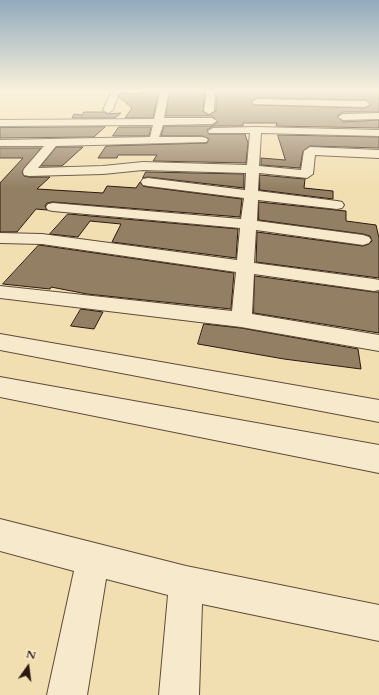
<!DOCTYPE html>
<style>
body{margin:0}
#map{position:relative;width:379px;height:695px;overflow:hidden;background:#f2dfb1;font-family:Cardo,serif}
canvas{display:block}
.north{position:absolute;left:8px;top:647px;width:40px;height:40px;-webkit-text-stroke:3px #f7eacc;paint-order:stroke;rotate:14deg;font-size:11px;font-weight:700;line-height:16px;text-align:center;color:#2c1810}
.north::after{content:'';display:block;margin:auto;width:14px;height:18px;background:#2c1810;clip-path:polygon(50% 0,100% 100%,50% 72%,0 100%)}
</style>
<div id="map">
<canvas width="379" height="695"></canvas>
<div class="north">N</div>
</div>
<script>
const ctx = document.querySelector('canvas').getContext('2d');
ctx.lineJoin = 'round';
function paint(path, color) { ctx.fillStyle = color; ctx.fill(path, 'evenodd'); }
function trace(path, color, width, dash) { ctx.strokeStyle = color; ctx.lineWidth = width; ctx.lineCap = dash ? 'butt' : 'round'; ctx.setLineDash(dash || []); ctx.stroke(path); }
const building = new Path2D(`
 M142,90h17l-6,28h-28l7,-10 -13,-11 1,-4 20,1z
 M170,90h35l-2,21 5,4 8,-4v-21h163v22h-36l-6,4 6,6 36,-2v8l-103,-2 1,-3h-34v3h-30l-6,4 2,4h36l3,9 -2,20 -93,-2 4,-6h-39l-1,3h-19l8,-12 101,-3 2,-4 -7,-3h-41l3,-10h48l6,-4 -6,-6h-46zM257,98l108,2 6,5 -6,3 -112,-3 -2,-3z
 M84,112h20l3,2 14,-1 -6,5h-43l2,-4 8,1z
 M105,127l-11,10 -94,1v-10z
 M119,127h32l-2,9h-36z
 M278,135l101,2v11l-69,-2 -7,5 -3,17 -39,-3v-7l24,2z
 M57,147h26l-21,19h-21z
 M0,148h41l-19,24 2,4 5,1h21l-13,12 66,4 4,-7 29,2 4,-6 3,4 5,1 94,12 -2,18 -187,-15 -6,1 -2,3 2,4 -11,-1 -19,23h-17v-49l23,-25h-23z
 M146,172l98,2v14l-96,-11 -5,1z
 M260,175l45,4 -1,9 29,3v8l-73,-9z
 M259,202l87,9v10l30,4 3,13v40l-123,-16 1,-30 106,14 6,-2 3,-3 -2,-5 -7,-2 -104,-14z
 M68,214l170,15 -2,29 -124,-16 9,-18 -31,-3 -12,16 -28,-3z
 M39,245l195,28 -3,36 -144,-15 -36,-7 -1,2 -47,-5z
 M255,276l119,16h5v41l-125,-20z
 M81,309l22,3 -9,17 -23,-3z
 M204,324l37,4 117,21 3,20 -77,-10 -86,-15z`);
const minor = new Path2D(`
 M112,90h8l-7,20 -5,3 -5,-3z
 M161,90h8l-5,28h48l5,3 -5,3 -49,1 -4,12h43l4,1 2,2 -2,2 -150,4 -18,22 65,-2 40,-4 104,3 3,-32h-41l-1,-2 5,-3 43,-1 123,3v6l-118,-3 -2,33 42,4 3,-19 6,-4 69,3v8l-64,-3 -2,19 -6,4 -48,-5 -1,18 79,10 5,1 2,3 -2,3 -5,1 -79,-9 -1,21 106,14 6,2 2,3 -2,3 -6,2 -107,-15 -2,33 120,16 5,1v10l-5,1 -120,-17 -2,40 127,21v16l-138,-24 -241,-29v-12l232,25 4,-39 -194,-28 -42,-1v-10l42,1 195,26 3,-32 -187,-17 -5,-1 -2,-3 2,-3 5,-1 188,16 3,-21 -96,-12 -5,-1 -2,-3 2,-3 5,-1 97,12 1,-17 -103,-3 -40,4 -74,2 -5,-1 -1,-3 1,-3 20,-23h-44v-6l150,-3 3,-12 -153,1v-6l154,-1z
 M207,90h8l-1,21 -5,3 -5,-3z
 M257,99l108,2 5,3 -5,3 -111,-3 -2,-2z
 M379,113v6l-36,1 -5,-3 5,-3z
 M0,334l379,66v22l-379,-72z
 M0,377l379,68v28l-379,-76z
 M0,519l186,47 193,39v36l-177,-37 -3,91h-40l9,-100 -62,-16 -19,116h-40l27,-124 -74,-20z`);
paint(building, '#937f64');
trace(building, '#2c1810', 1);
trace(minor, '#5e4a38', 2);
paint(minor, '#f7eacc');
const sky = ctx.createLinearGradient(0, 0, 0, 188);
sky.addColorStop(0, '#91aabc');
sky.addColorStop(0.48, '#f9f1dc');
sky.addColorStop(1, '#f9f1dc00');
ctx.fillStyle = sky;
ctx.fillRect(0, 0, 379, 188);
</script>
